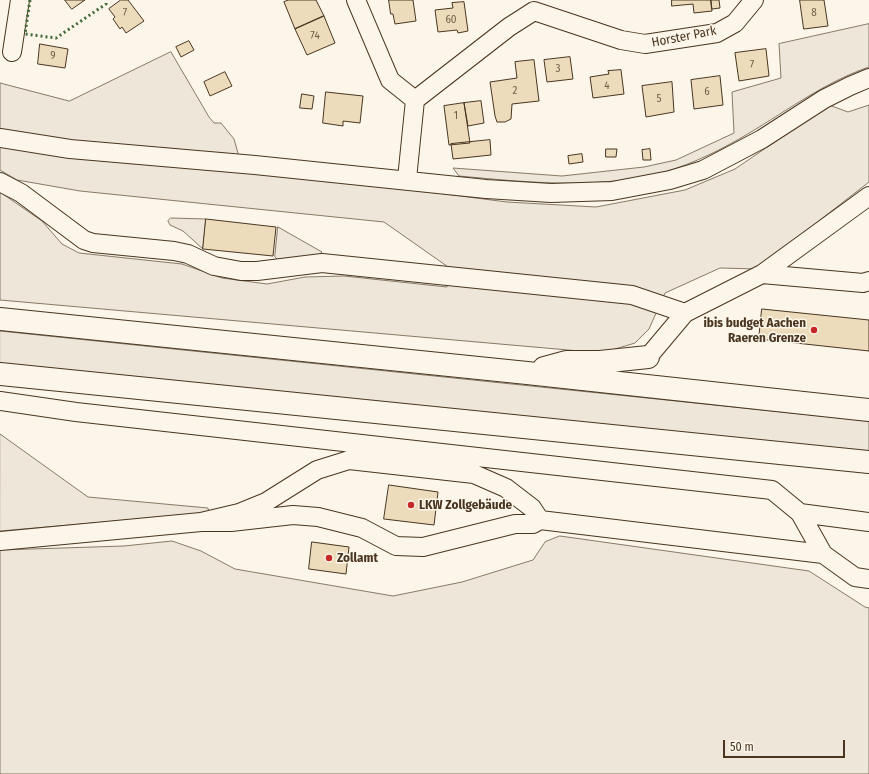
<!DOCTYPE html>
<meta charset="utf-8">
<style>
body{margin:0}
#map{position:relative;width:869px;height:774px;overflow:hidden;background:#fbf6e9;font-family:"Fira Sans Condensed",sans-serif}
canvas{display:block}
.scale{position:absolute;left:723px;top:740px;width:122px;height:18px;box-sizing:border-box;border:2px solid #4a3520;border-top:0;padding-left:5px;font-size:12px;line-height:14px;white-space:nowrap;color:#4a3520;-webkit-text-stroke:3px #fbf6e9;paint-order:stroke}
</style>
<div id="map">
<canvas width="869" height="774"></canvas>
<div class="scale">50 m</div>
</div>
<script>
const ctx = document.querySelector('canvas').getContext('2d');
ctx.lineJoin = 'round';
function paint(path, color) { ctx.fillStyle = color; ctx.fill(path, 'evenodd'); }
function trace(path, color, width, dash) { ctx.strokeStyle = color; ctx.lineWidth = width; ctx.lineCap = dash ? 'butt' : 'round'; ctx.setLineDash(dash || []); ctx.stroke(path); }
function label(font, color, halo, rows, align = 'center') {
  ctx.font = font + ' "Fira Sans Condensed",sans-serif'; ctx.lineWidth = 3; ctx.setLineDash([]); ctx.textBaseline = 'middle'; ctx.strokeStyle = halo; ctx.fillStyle = color; for (const [text, x, y, turn = 0] of rows) {
    ctx.save(); ctx.translate(x, y); ctx.rotate((+turn || 0) * Math.PI / 180); ctx.textAlign = isNaN(turn) ? turn : align; if (halo) ctx.strokeText(text, 0, 0); ctx.fillText(text, 0, 0); ctx.restore();
  }
}
const green = new Path2D(`
 M869,24v43c-47,16 -86,47 -130,72 -26,15 -56,29 -86,36 -64,14 -129,7 -194,1l-6,-8 109,8 82,-9 32,-7 58,-27 -2,-41 49,-14 -2,-34z
 M171,52l38,65 5,6h7l13,16 9,32 86,8 178,23 89,5 89,-17 50,-21 94,-64 19,7 21,-7v77l-112,87 -37,-1 -55,25 -16,36 -14,14 -33,10 -602,-53v-108l42,29 20,23 17,9 103,11 40,14 45,6 38,-7 39,-1 103,11 4,-18 -67,-47 -304,-31 -63,-11 -17,-10v-87l69,18z
 M171,218l35,1 -3,30 -20,-18 -13,-6 -2,-4z
 M278,227l44,25 -3,3 -41,5 -3,-3z
 M0,331l869,90v33l-869,-89z
 M0,434l88,63 120,11 1,5 -209,18z
 M560,536l249,35 56,36 4,1v166h-869v-224l124,-4 48,-5 29,10 34,18 158,27 69,-14 71,-22 12,-18z`);
const building = new Path2D(`
 M65,0h20l-13,9z
 M121,0h7l16,21 -18,12 -4,-6 -2,2 -7,-10 2,-2 -6,-8z
 M289,0h27l8,16 -29,13 -11,-27z
 M389,0h24l3,21 -21,3 -2,-10h-2z
 M672,0h39l1,11 -18,2 -1,-9 -21,2z
 M711,0h8l1,8 -8,1z
 M800,0h24l4,26 -24,3z
 M464,2l4,29 -10,2 -1,-3 -19,2 -3,-22 18,-2 -1,-5z
 M324,16l11,27 -28,12 -12,-26z
 M189,41l5,9 -13,7 -5,-10z
 M40,44l28,5 -3,19 -27,-4z
 M766,49l3,27 -30,5 -4,-28z
 M570,57l3,22 -26,3 -3,-22z
 M534,60l5,41 -27,3 -1,15 -6,3h-8l-2,-6 -5,-34 27,-4 -2,-16z
 M621,70l3,24 -31,4 -3,-21 19,-3 -1,-3z
 M225,72l7,14 -22,10 -6,-14z
 M720,76l3,29 -29,4 -3,-29z
 M672,82l2,30 -28,5 -4,-31z
 M326,92l37,4 -3,27 -17,-2v5l-20,-3z
 M302,94l12,2 -2,13 -12,-1z
 M481,101l3,22 -16,3 -4,-23z
 M464,103l6,40 -21,2 -5,-39z
 M490,140l1,15 -38,4 -2,-15z
 M606,149h11l-1,8h-10z
 M650,149l1,11h-8l-1,-10z
 M582,154l1,8 -14,2 -1,-8z
 M206,219l70,8 -3,29 -70,-7z
 M762,309l107,11v31l-110,-12z
 M389,485l49,7 -4,33 -50,-6z
 M312,542l37,5 -3,27 -37,-5z`);
const minor = new Path2D(`
 M356,0l34,80 25,20 -8,79
 M12,52l8,-52
 M415,100l94,-73 25,-16 87,29 24,4 72,-11 18,-10 19,-23
 M0,138l70,11 185,16 231,24 65,4 61,-2 58,-11 33,-10 59,-31 62,-40 26,-13 19,-8
 M0,182l21,11 63,47 9,3 81,8 14,3 26,12 27,5h16l65,-8 310,32 53,18
 M762,274l101,9 6,-2
 M648,357l37,-44 77,-39 107,-78
 M0,401l76,11 696,78 28,23 69,9
 M800,513l23,41
 M201,522h30l62,-7 25,2 44,11 34,18 27,1 92,-23h18l7,-4 283,34 32,23 14,2
 M0,541l201,-19 38,-9 27,-11 51,-32 32,-10 125,14 32,14 26,20 8,12`);
const highway = new Path2D(`
 M0,319l527,54 342,37
 M544,368l22,-6h34l48,-5
 M0,374l869,88`);
const hedge = new Path2D(`
 M30,0l-5,34 31,4 50,-34v-4`);
const markers = [
 [814,330,4,"#c62828"],
 [411,505,4,"#c62828"],
 [329,558,4,"#c62828"]
];
const numberNames = [
 ["7",125,13],
 ["8",814,13],
 ["60",451,20],
 ["74",315,36],
 ["9",53,56],
 ["7",752,65],
 ["3",558,69],
 ["4",607,86],
 ["2",515,91],
 ["6",707,92],
 ["5",659,99],
 ["1",456,116]
];
const streetNames = [
 ["Horster Park",684,37,-11]
];
const poiNames = [
 ["ibis budget Aachen",806,323,"right"],
 ["Raeren Grenze",806,338,"right"],
 ["LKW Zollgebäude",419,505],
 ["Zollamt",337,558]
];
paint(green, '#ede6d9');
trace(green, '#887966', 1);
paint(building, '#ecdcbc');
trace(building, '#4a3520', 1);
trace(minor, '#4a3520', 20);
trace(highway, '#4a3520', 24);
trace(minor, '#fbf6e9', 18);
trace(highway, '#fbf6e9', 22);
trace(hedge, '#436837', 3, [2, 3]);
for (const [x, y, r, color] of markers) { const dot = new Path2D(); dot.arc(x, y, r, 0, 2 * Math.PI); ctx.fillStyle = color; ctx.fill(dot); trace(dot, '#fbf6e9', 1.5); }
label('11px', '#725f47', null, numberNames);
label('13px', '#4a3520', '#fbf6e9', streetNames);
label('bold 13px', '#4a3520', '#fbf6e9', poiNames, 'left');
</script>
